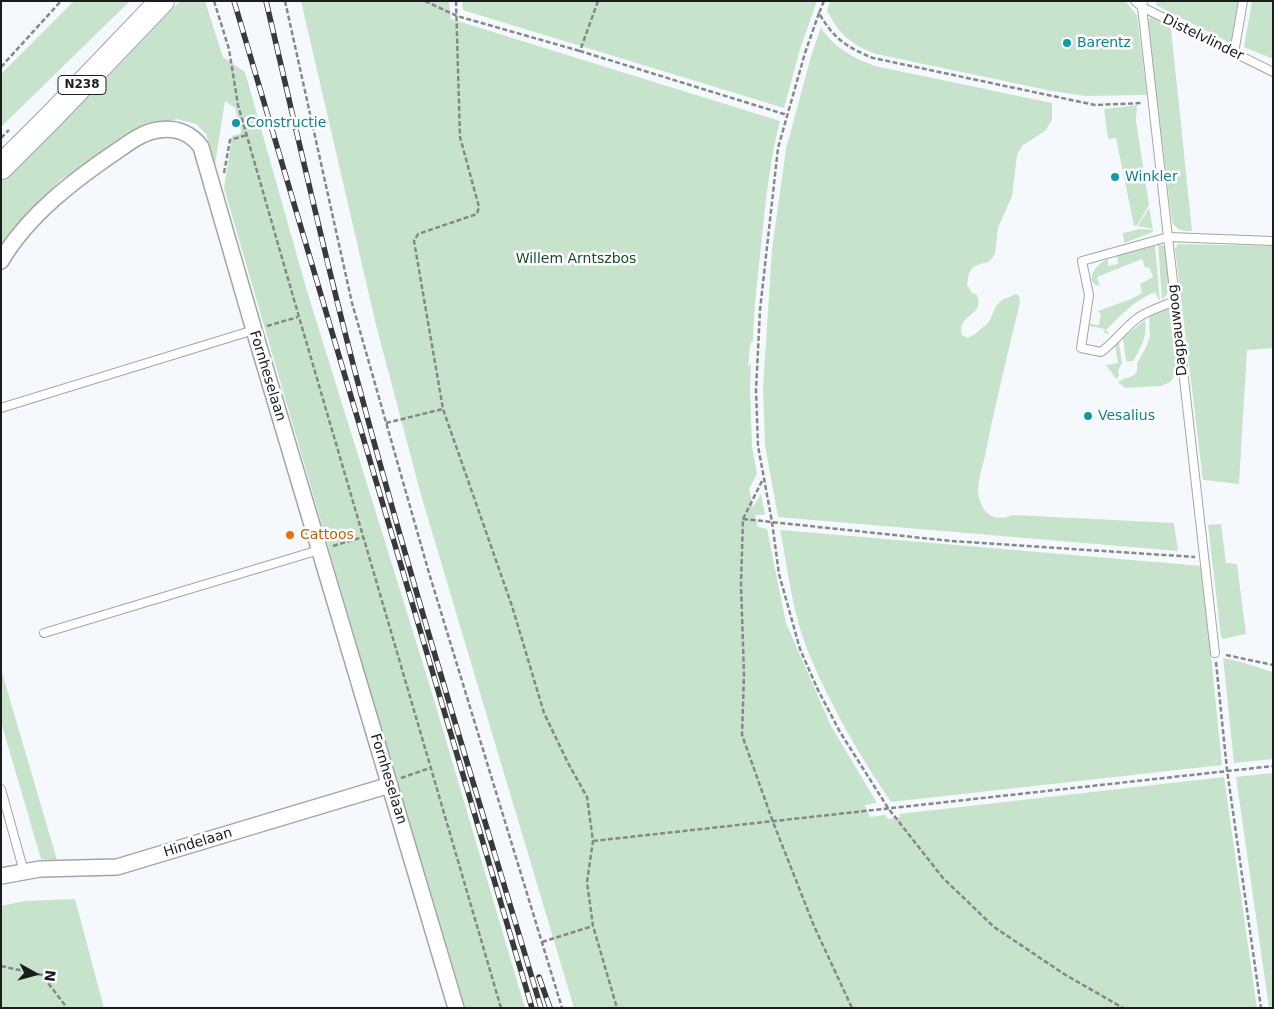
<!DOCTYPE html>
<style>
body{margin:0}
#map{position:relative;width:1274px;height:1009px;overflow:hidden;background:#f5f9fd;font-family:"DejaVu Sans",sans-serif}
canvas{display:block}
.frame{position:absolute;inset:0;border:2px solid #1a1c1d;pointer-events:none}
.north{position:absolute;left:10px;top:949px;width:50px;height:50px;-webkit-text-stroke:4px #fff;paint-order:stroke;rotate:97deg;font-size:14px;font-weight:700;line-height:20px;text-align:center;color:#1a1c1d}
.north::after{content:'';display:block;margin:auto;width:18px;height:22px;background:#1a1c1d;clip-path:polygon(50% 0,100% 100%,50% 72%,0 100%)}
</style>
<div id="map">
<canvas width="1274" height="1009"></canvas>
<div class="frame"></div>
<div class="north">N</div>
</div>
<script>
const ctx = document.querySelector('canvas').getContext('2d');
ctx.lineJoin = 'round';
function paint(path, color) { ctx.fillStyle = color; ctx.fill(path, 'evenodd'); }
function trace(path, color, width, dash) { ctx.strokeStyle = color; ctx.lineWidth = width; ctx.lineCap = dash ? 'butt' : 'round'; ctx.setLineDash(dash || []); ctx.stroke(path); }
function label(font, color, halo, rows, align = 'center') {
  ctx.font = font + ' "DejaVu Sans",sans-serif'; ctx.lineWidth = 5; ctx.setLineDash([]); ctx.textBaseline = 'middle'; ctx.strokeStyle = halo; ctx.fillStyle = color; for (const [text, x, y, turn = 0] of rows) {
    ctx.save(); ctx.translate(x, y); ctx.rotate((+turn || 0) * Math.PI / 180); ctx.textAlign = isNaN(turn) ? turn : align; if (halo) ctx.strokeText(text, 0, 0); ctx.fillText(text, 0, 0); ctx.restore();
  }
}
const green = new Path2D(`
 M74,1h56l-129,126v-53z
 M180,1h25l18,56 22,15 62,219 125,402 93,315h-60l-84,-280 -157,-540 8,-52 8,-2 1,-4 -6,-22 -10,-7 -10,63 -9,-30 -10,-10 -19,-5 -25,5 -33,18 -60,39 -58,66v-66l95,-92z
 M301,1h148l2,18 329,102c-10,38 -14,77 -18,117 -4,34 -8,68 -9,103l-3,3 -2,23 3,-4 -1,25 2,58 5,28 -8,15 4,18 8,-13 4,21h-10l3,12 9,2 19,94 45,103 46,77 -12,2 5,12 15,-2 3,4 13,-2 -2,-3 325,-37 33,231h-683l-153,-513 -45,-170z
 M462,1h355l-17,48 -16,59 -315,-96 -6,-2z
 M830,1h295l12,14 10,80 -61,1 -34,-5 -176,-37c-26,-10 -36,-19 -49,-43z
 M1157,1h83l-8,43 -76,-39z
 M1252,1h21v58l-29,-12z
 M1152,17l19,11 21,203c-11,0 -16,-1 -20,-10l-24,-194 1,-9z
 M821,27c11,20 33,31 54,39l177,37v17l-6,10 -24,16 -5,9 -5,41 -14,32 -3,26 -6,8c-17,3 -20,6 -22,23l5,8 5,2c9,22 -21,18 -15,40l6,3 7,-4 14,-12 7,-16 6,-6 14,-6 3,2 1,6c-12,51 -25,102 -35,154 -3,13 -10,32 -5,45 6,18 18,19 34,14l160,8 4,28 -400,-34 -13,-72 -2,-57 9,-139 14,-100 26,-96z
 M1137,105l-1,15 13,85 -12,21h-3l-18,-88 -8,1 -4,-30z
 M1149,208l4,21 -15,-3z
 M1140,229l13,1v2l-29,11 -1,-10z
 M1158,244l7,2c2,16 12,42 -3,54z
 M1178,244l95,2v102l-26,2 -8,134 -36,-4 -28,-231z
 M1155,245l5,57 -5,-10c-20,8 -34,23 -49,38l3,4 -5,-1 1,-4 -16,-3 1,-2 9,1 2,-10 -3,-4 33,-12 11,-6 -2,-9 13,-7 -4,-10 -4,1 -3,-9 -45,18 3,9c-17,-3 -5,-22 8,-27v7l10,-2 -1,-8z
 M1169,308l3,1 7,55 -5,13 -4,5 -9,4 -36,2 -7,-6c7,-5 13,-3 19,-10v-8l10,-19 3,-9 -1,-19z
 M1145,320c3,16 -4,27 -12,41h-7l-3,-23z
 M1119,342l3,21 -4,7 1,6 -3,3 -10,-14 12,-2 -3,-17z
 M1221,524l5,39 11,1 9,70 -23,5 -2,-2 -13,-112z
 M780,530l422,36 20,199 -331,37c-32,-47 -63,-101 -84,-153 -15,-38 -19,-80 -27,-119z
 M1223,658l18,4 32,10v87l-39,4z
 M1,669l56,191 -16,-1 -40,-137z
 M1273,773v235h-4l-33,-231z
 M75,899l29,109h-103v-102l24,-5z`);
const path = new Path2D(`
 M214,1l15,48 9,56 61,212 202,691
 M285,1l67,302 77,270 133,435
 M425,1l32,15 123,35
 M456,1l4,136 19,70 -2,7 -59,20 -4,7 29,168 69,197 32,107 24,50 19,34 6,44 -6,41 6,44 24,82
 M598,1l-18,50 207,64
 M824,1l-5,12c14,25 27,34 54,45l222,47 48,-2
 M819,13l-14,40 -27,95 -18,162 -4,80 2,56 14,76 7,52 21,75 18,41 22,42 48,76 55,70 51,49 70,47 59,34
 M1,67l60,-66
 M1,138l8,-8
 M224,173l6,-33 17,-5
 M267,326l31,-9
 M386,423l57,-14
 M762,481l-19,38 -2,65 3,91 -2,60 31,87 41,104 38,82
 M743,519l208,22 244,16
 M333,546l30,-9
 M1226,655l47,10
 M1216,662l11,108 34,238
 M401,778l29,-10
 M593,841l680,-75
 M542,942l51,-16
 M1,966l41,9 25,33`);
const lane = new Path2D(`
 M1135,1l7,6 131,65
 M1143,1l-1,6 73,646
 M1234,53l9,-52
 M1175,301c-12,5 -25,9 -36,16 -13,9 -24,25 -38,35l-20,-4 8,-53 -7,-34 86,-24 105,4
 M1,408l253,-78
 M44,633l275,-83
 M1,789l23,83`);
const street = new Path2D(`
 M1,261c26,-45 73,-81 116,-110 13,-9 26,-19 41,-21 18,-3 33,3 43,17l53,183 202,678
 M1,876l39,-7 77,-2 273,-82`);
const primary = new Path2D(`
 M1,167l52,-52 109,-114`);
const rail = new Path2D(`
 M234,1l298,1007
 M266,1c31,131 60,263 95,393 55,206 119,409 180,614
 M539,977l11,31`);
const markers = [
 [1067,43,5,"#0f9aa8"],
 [236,123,5,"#0f9aa8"],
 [1115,177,5,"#0f9aa8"],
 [1088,416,5,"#0f9aa8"],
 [290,535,5,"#e8710a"]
];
const shields = [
 [82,85,48]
];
const shieldNames = [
 ["N238",82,85]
];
const streetNames = [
 ["Distelvlinder",1203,38,26],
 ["Dagpauwoog",1178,330,-96],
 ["Fornheselaan",267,376,73],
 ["Fornheselaan",388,779,73],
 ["Hindelaan",198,843,-17]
];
const cultureNames = [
 ["Barentz",1077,43],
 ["Constructie",246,123],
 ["Winkler",1125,177],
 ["Vesalius",1098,416]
];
const parkNames = [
 ["Willem Arntszbos",576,259]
];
const foodNames = [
 ["Cattoos",300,535]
];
paint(green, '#c8e3cc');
trace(lane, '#a2a5a9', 10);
trace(street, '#a2a5a9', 18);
trace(primary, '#a2a5a9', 26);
trace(path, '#85888b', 2.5, [5, 2.5]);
trace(lane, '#fff', 8);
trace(street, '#fff', 15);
trace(primary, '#fff', 24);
trace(rail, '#37393a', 5.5);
trace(rail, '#fff', 4, [11]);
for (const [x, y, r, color] of markers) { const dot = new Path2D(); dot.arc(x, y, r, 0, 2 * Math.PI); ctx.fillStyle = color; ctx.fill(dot); trace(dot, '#fff', 2); }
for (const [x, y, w] of shields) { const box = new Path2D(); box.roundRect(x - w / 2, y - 9.5, w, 19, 4); ctx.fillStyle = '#fff'; ctx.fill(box); trace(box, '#1a1c1d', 1); }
label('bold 12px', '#1a1c1d', null, shieldNames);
label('14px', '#1a1c1d', '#fff', streetNames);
label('14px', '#0d838f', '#fff', cultureNames, 'left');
label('14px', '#154e26', '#fff', parkNames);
label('14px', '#c56008', '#fff', foodNames, 'left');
</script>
